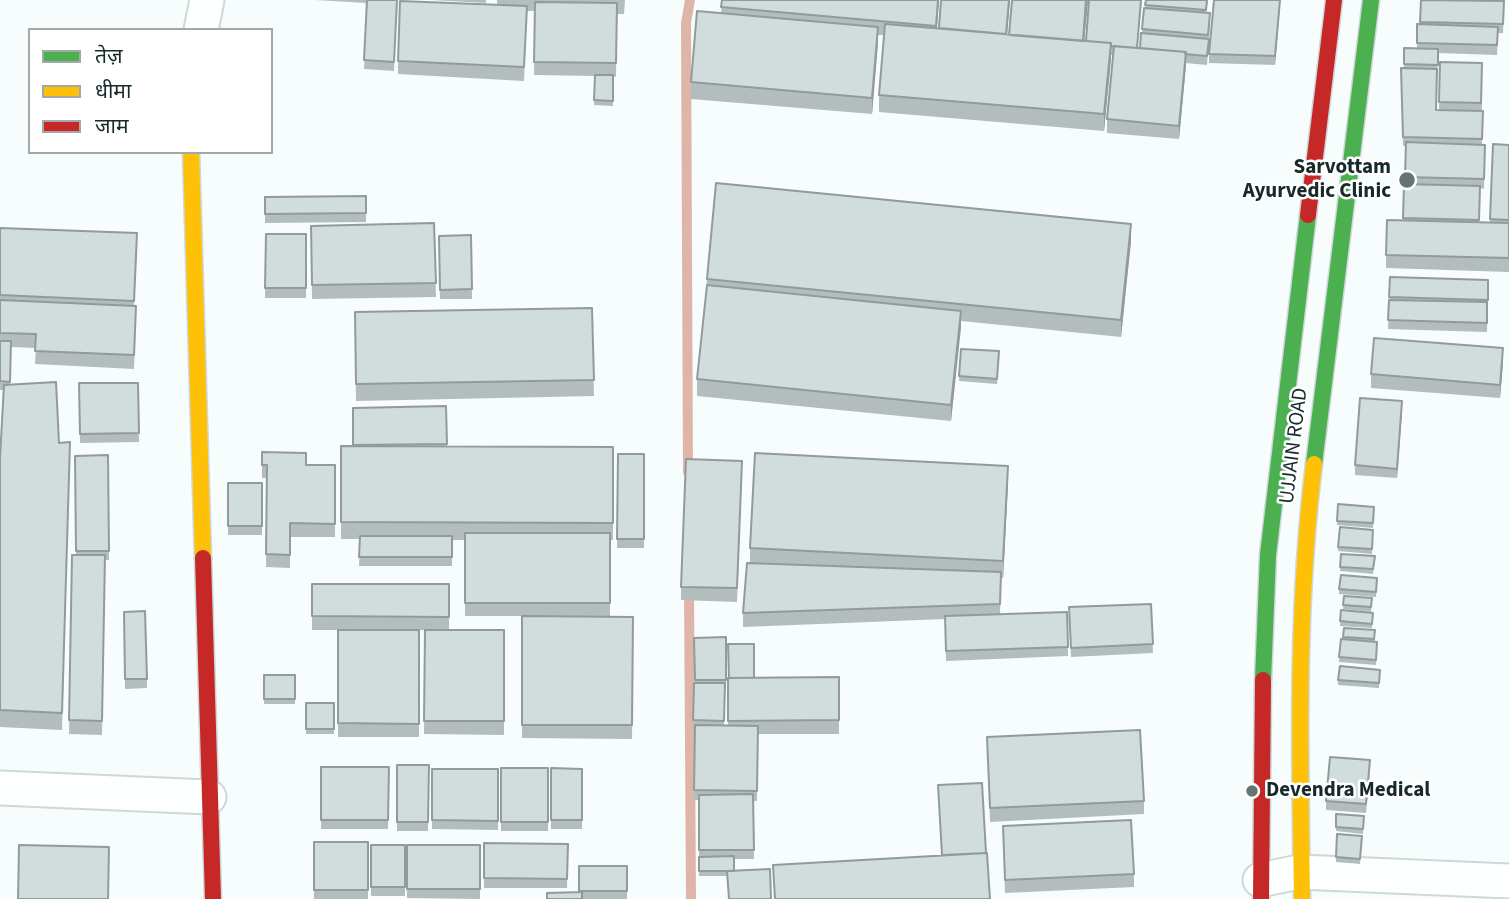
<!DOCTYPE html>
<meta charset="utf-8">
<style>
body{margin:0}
#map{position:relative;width:1509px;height:899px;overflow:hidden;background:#f7fcfc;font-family:"Source Sans 3","Noto Sans Devanagari",sans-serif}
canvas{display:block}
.legend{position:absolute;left:28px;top:28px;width:245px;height:126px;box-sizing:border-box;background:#fff;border:2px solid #a2a9a9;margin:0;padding:9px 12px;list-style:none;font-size:21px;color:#172929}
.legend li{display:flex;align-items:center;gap:14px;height:35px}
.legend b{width:35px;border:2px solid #a2a9a9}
</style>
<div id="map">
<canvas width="1509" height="899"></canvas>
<ul class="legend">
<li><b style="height:9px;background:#4caf50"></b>तेज़</li>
<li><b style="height:9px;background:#ffc107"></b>धीमा</li>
<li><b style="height:9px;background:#c62828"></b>जाम</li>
</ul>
</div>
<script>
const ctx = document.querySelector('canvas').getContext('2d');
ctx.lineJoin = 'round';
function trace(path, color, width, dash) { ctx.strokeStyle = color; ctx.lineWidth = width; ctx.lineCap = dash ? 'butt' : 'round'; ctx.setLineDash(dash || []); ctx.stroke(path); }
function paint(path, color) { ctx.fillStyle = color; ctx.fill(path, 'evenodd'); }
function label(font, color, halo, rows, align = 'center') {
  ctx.font = font + ' "Source Sans 3",sans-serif'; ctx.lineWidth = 5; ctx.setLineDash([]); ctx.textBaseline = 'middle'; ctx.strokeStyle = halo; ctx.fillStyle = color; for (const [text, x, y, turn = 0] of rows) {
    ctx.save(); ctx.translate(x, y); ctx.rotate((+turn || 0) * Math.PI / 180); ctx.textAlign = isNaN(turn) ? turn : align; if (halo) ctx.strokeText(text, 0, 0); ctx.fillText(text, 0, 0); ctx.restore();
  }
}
const stream = new Path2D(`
 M688,472l-2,-449 4,-23
 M689,588l2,311`);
const street = new Path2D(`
 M201,30l6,-30
 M0,788l209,9
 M1260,880l39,-8 210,9`);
const fast = new Path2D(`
 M1314,464l57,-464
 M1263,680l5,-125 40,-340`);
const slow = new Path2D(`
 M191,152l12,406
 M1302,899c-2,-146 -6,-290 12,-435`);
const jam = new Path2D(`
 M1308,215l26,-215
 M203,558l10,341
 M1261,899l2,-219`);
const wall = new Path2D(`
 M315,0h82l-3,71 -30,-2 3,-66z
 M431,0h55v3z
 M497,0h128l-1,14h-7l-1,63 -3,-1v30l-19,-1 1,-29 -61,-1 1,-64h-8l-3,70 -126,-7v-13l99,-56z
 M722,0h217l-2,28 72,6 3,-34h76l-4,41h2l3,-41h53l-5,48h3l6,-48h62l-2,13 4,10 -3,42 -21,-2 -7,76 -72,-6v-14l6,-64h-2l-7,76 -225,-19v-17l5,-60h-6l-6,79 -181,-15v-17l30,-69z
 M1421,0h76v1h7l-1,32h-5l-1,22 -59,-2 -2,57h3l1,-48 42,1v81l3,1 -1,44 -4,-1 -1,34h11l3,-78 16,1v127l-123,-4v-13l17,-35 3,-74h-3l-2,-78h3v-20h13v-24h3z
 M1280,5l-5,60 -66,-2v-9z
 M366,196v26l-101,1v-26z
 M434,223l2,74 -124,2 -1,-73z
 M0,228l137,18 -3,60 2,14 -2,49 -99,-5 1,-16 -25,-1 -1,37 49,59 11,-1 -8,288 -62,-3v-269l3,-68h-3z
 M266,234h40v64h-41z
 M471,235l1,64h-32l-1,-63z
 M1131,241l-10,96 -160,-16 -10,100 -254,-25v-17l10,-100z
 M1390,277l98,3 -1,52 -99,-3z
 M592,308l2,88 -238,5 -1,-89z
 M961,349l38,2 -2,33 -38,-3z
 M1503,362l-3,36 -129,-10v-14z
 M79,383h59l1,59 -59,1z
 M446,406l1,40 166,1v93h-3v76h-145v-76h-13v26h-93l1,-27h-19v-93h12z
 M1402,410l-5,68 -42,-3v-10z
 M262,452l44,13h29v72h-45v31l-24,-1 1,-89h-5z
 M618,454h26v94h-27z
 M108,455l1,105h-4l-3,175 -33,-1 3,-179h4l-1,-99z
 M742,475l-5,127 -56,-2v-13z
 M228,483h34v52h-34z
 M1008,483l-5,95h-2l-1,37 67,-3 1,44 -122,5 -1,-42 -202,8v-14l7,-50v-15z
 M1338,504l36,3 -1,21 -36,-3z
 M1373,530l-1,24 -34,-3v-4z
 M1341,554l34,7 -2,13 -33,-3z
 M1377,578l-1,19 -37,-3v-5z
 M312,584h137v46h55v105l-80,-1 1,-104h-6v107h-81v-107h-26z
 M1344,596l28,2 -1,14 -28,-3z
 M1151,604l2,49 -82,4 -2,-41z
 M1341,610l32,3 -1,15 -32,-2z
 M145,611l2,77 -22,1 -1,-77z
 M522,616l111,1 -1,122 -110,-1z
 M1344,628l31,2v12h2l-1,23 -37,-3 2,-23 2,1z
 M726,637v53h-1l-1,35h4v-47l111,-1v57h-81l-1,67h-4l1,58h-20l-7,17h-28v-76h-5l1,-70h-2l2,-47 -1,-45z
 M1380,670l-1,18 -41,-3v-5z
 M264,675h31v29h-31z
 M306,703h28v31h-28z
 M987,737l157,64v13l-154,8z
 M397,765h32l-1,66h-31z
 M321,767h68l-1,62h-67z
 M501,768h47v63h-47z
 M551,768l31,1v60h-31z
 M432,769h66v61l-66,-1z
 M1370,770l-4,43 -40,-3v-9z
 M1336,814l28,2 -1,18 -27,-3z
 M1003,826l131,48v13l-129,6z
 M1337,834l25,2 -2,28 -24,-2z
 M314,842h54v57h-54z
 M484,843l84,1 -1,44h-83z
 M371,845h34v51h-34z
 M407,845h73v54l-73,-1z
 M579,866h48v33h-80l32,-7z`);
const shadedWall = new Path2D(`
 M938,0h1l-3,40v-14z
 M1009,0h1l-4,49v-13z
 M1086,0h2l-5,55v-14z
 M1280,0v5l-5,60v-9z
 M878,27v17l-6,70v-16z
 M1111,43v17l-7,71v-17z
 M1186,52v14l-7,73v-13z
 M1131,224v17l-10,96v-17z
 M961,311v17l-10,93v-16z
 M1503,348v14l-3,36v-13z
 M1402,401v9l-5,68v-9z
 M1008,466v17l-5,95v-17z`);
const building = new Path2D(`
 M367,0h30l-3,62 -30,-2z
 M722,0h216l-2,26 -215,-19z
 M941,0h68l-3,34 -67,-6z
 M1012,0h74l-3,41 -74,-6z
 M1089,0h52l-4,48 -26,-2v-3l-25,-2z
 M1146,0h61l-1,10 -61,-5z
 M1214,0h66l-5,56 -66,-2z
 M1421,0l83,1 -1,23 -83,-2z
 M400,1l127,5 -3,61 -126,-6z
 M535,2l82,1 -1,60 -82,-1z
 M1144,8l66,5 -2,22 -66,-6z
 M697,11l181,16 -6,71 -181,-16z
 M885,24l226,19 -7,71 -225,-19z
 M1417,24l81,3 -1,18 -80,-2z
 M1141,33l68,6 -2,17 -22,-2 1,-2 -46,-4z
 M1114,46l72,6 -7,74 -72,-7z
 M1404,48l34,1v16l-34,-1z
 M1440,62l42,1 -1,40 -42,-1z
 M1401,68l36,1 -1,41 47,1 -1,28 -79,-2z
 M595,75h18v26l-19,-1z
 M1406,142l79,3 -1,34 -79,-2z
 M1493,144l16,1v75l-19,-1z
 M716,183l415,41 -10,96 -414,-41z
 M1404,184l76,2 -1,34 -76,-2z
 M366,196v17l-101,1v-17z
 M1387,220l122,3v35l-123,-3z
 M434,223l2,60 -124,2 -1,-59z
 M0,228l137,5 -3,68 -134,-6z
 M266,234h40v54h-41z
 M471,235l1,54 -32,1 -1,-54z
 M1390,277l98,3v20l-99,-3z
 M707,285l254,26 -10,94 -254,-26z
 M0,300l136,6 -2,49 -99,-4 1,-17 -36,-1z
 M1389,300l98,2v21l-99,-3z
 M592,308l2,72 -238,4 -1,-72z
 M1374,338l129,10 -3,37 -129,-11z
 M0,341h11l-1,41 -10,-1z
 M961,349l38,2 -2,28 -38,-3z
 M56,382l3,61 11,-1 -8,271 -62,-3v-252l4,-73z
 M79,383h59l1,50 -59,1z
 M1360,398l42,3 -5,68 -42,-4z
 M446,406l1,38 -94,1v-37z
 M341,446l272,1v76l-272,-1z
 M262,452l44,1v12h29v59l-45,-1v32l-24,-1 1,-89h-5z
 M755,453l253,13 -5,95 -253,-13z
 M618,454h26v85h-27z
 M108,455l1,96h-33l-1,-95z
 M686,459l56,2 -5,127 -56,-1z
 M228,483h34v43h-34z
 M1338,504l36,3 -1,16 -36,-2z
 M1340,527l33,3 -1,19 -34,-2z
 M465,533h145v70h-145z
 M360,536h92v21h-93z
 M1341,554l34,2 -2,13 -33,-2z
 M72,555h33l-3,166 -33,-1z
 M747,563l254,9 -1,32 -257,9z
 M1341,575l36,3 -1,14 -37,-3z
 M312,584h137v33l-137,-1z
 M1344,596l28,2 -1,9 -28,-2z
 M1151,604l2,40 -82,4 -2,-41z
 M1341,610l32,3 -1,11 -32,-3z
 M145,611l2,68h-22l-1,-67z
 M1067,612l1,35 -122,4 -1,-35z
 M522,616l111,1 -1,108h-110z
 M1344,628l31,2 -1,9 -31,-2z
 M338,630h81v94l-81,-1z
 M425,630h79v91h-80z
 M726,637v43h-31l-1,-42z
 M1341,639l36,3 -1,18 -37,-3z
 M728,644h26v34h-25z
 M1340,666l40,4 -1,13 -41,-3z
 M264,675h31v24h-31z
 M839,677v43l-111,1v-43z
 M694,683h31l-1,38 -31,-1z
 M306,703h28v26h-28z
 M695,725l63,1 -1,65 -63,-1z
 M1140,730l4,71 -154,7 -3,-71z
 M1330,757l40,3 -4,44 -40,-3z
 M397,765h32l-1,57h-31z
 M321,767h68l-1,53h-67z
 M501,768h47v54h-47z
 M551,768l31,1v51h-31z
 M432,769h66v52l-66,-1z
 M982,783l4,70 -44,2 -4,-70z
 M753,794l1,56h-55v-55z
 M1336,814l28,2 -1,13 -27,-2z
 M1131,820l3,54 -129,6 -2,-54z
 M1337,834l25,2 -2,23 -24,-2z
 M314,842h54v48h-54z
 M484,843l84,1 -1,35 -83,-1z
 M19,845l90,2 -1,52h-90z
 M371,845h34v42h-34z
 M407,845h73v44h-73z
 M987,853l3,46h-215l-2,-34z
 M734,856v15h-35v-14z
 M579,866h48v25h-48z
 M770,869l1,30h-42l-2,-28z
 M582,892v7h-35v-6z`);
const markers = [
 [1407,180,9,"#657373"],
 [1252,791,7,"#657373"]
];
const poiNames = [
 ["Sarvottam",1391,168],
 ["Ayurvedic Clinic",1391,192],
 ["Devendra Medical",1266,791,"left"]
];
const streetNames = [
 ["UJJAIN ROAD",1295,446,-83]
];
trace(stream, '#e0b5a9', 10);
trace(street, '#cdd8d8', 37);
trace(fast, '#cdd8d8', 19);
trace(slow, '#cdd8d8', 19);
trace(jam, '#cdd8d8', 19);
trace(street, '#feffff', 33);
trace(fast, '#4caf50', 16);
trace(slow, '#ffc107', 16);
trace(jam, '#c62828', 16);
paint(wall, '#b4bdbd');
paint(shadedWall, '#929a9a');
paint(building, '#d1dcdc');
trace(building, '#929a9a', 2);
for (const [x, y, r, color] of markers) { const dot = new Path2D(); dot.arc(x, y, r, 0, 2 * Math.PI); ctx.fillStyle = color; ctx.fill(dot); trace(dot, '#fff', 2.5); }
label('bold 21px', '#172929', '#fff', poiNames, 'right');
label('21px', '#172929', '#fff', streetNames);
</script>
